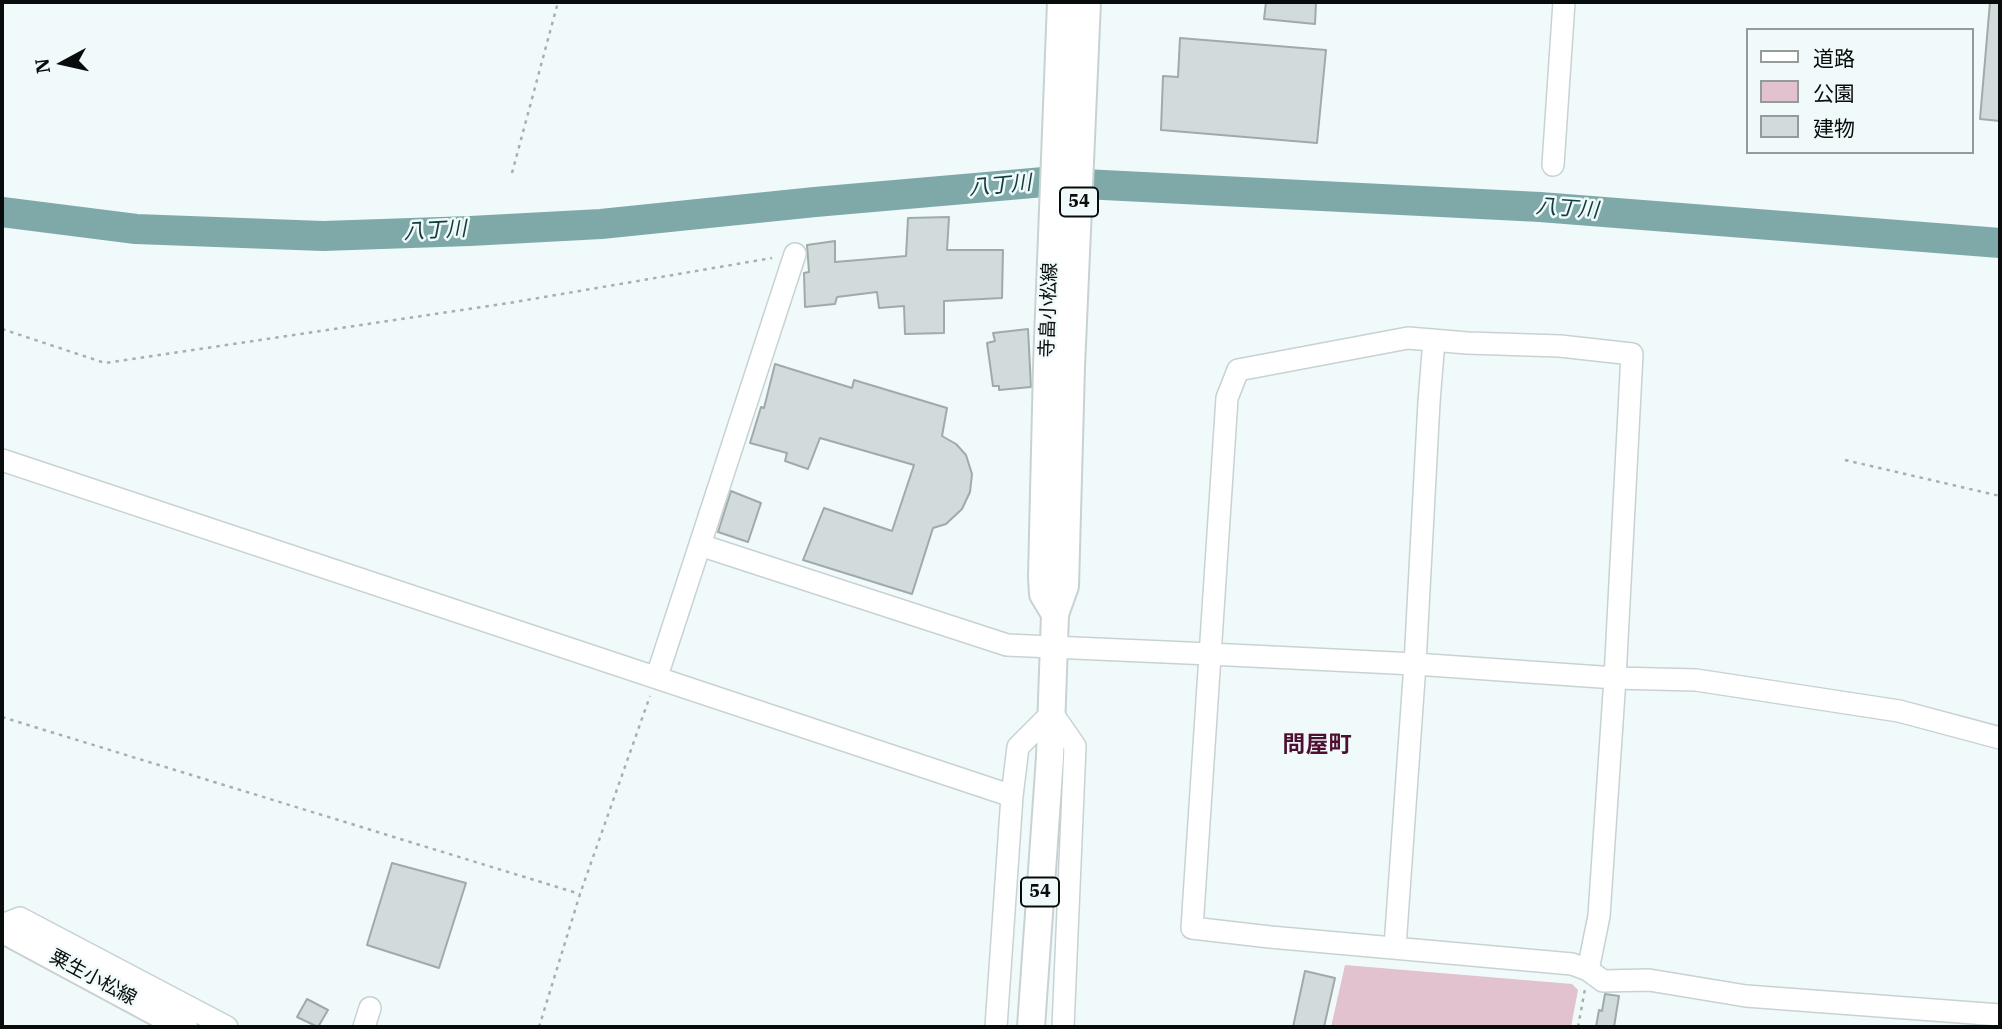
<!DOCTYPE html>
<meta charset="utf-8">
<style>
body{margin:0}
#map{position:relative;width:2002px;height:1029px;overflow:hidden;background:#f0fafa;font-family:"IBM Plex Serif","Noto Sans JP",serif}
canvas{display:block}
.frame{position:absolute;inset:0;border:4px solid #090c0c;pointer-events:none}
.legend{position:absolute;left:1746px;top:28px;width:228px;height:126px;box-sizing:border-box;background:#f0fafa;border:2px solid #949b9b;margin:0;padding:9px 12px;list-style:none;font-size:21px;color:#090c0c}
.legend li{display:flex;align-items:center;gap:14px;height:35px}
.legend b{width:35px;border:2px solid #949b9b}
.north{position:absolute;left:28px;top:28px;width:70px;height:70px;-webkit-text-stroke:5px #f0fafa;paint-order:stroke;rotate:262deg;font-size:19px;font-weight:700;line-height:28px;text-align:center;color:#090c0c}
.north::after{content:'';display:block;margin:auto;width:24px;height:32px;background:#090c0c;clip-path:polygon(50% 0,100% 100%,50% 72%,0 100%)}
</style>
<div id="map">
<canvas width="2002" height="1029"></canvas>
<div class="frame"></div>
<ul class="legend">
<li><b style="height:9px;background:#fff"></b>道路</li>
<li><b style="height:19px;background:#e1c2ce"></b>公園</li>
<li><b style="height:19px;background:#d1dbdb"></b>建物</li>
</ul>
<div class="north">N</div>
</div>
<script>
const ctx = document.querySelector('canvas').getContext('2d');
ctx.lineJoin = 'round';
function paint(path, color) { ctx.fillStyle = color; ctx.fill(path, 'evenodd'); }
function trace(path, color, width, dash) { ctx.strokeStyle = color; ctx.lineWidth = width; ctx.lineCap = dash ? 'butt' : 'round'; ctx.setLineDash(dash || []); ctx.stroke(path); }
function label(font, color, halo, rows, align = 'center') {
  ctx.font = font + ' "IBM Plex Serif","Noto Sans JP",serif'; ctx.lineWidth = 5; ctx.setLineDash([]); ctx.textBaseline = 'middle'; ctx.strokeStyle = halo; ctx.fillStyle = color; for (const [text, x, y, turn = 0] of rows) {
    ctx.save(); ctx.translate(x, y); ctx.rotate((+turn || 0) * Math.PI / 180); ctx.textAlign = isNaN(turn) ? turn : align; if (halo) ctx.strokeText(text, 0, 0); ctx.fillText(text, 0, 0); ctx.restore();
  }
}
const green = new Path2D(`
 M1345,965l227,19 6,6 -7,37h-240z`);
const river = new Path2D(`
 M2,212l134,17 187,7 147,-5 131,-7 214,-22 229,-20 496,25 460,36`);
const building = new Path2D(`
 M1266,2h50l-1,22 -51,-5z
 M1990,2h10v119l-20,-2z
 M1180,38l146,12 -9,93 -156,-13 2,-54 15,1z
 M949,217l-2,33h56l-1,48 -58,3v32l-39,1 -1,-28 -25,2 -2,-16 -40,5 -2,7 -30,3 -1,-34 5,-1 -2,-27 28,-4v21l71,-6 2,-38z
 M1028,329l3,58 -32,3v-4h-6l-6,-43 8,-2 -2,-8z
 M775,364l77,24 2,-8 93,28 -5,28 14,8 10,11 6,19 -2,18 -8,17 -16,15 -13,4 -21,66 -109,-34 21,-52 68,23 22,-66 -94,-27 -12,31 -23,-8 2,-8 -37,-10 11,-36 3,1z
 M731,491l30,12 -13,39 -30,-10z
 M392,863l74,20 -27,85 -72,-23z
 M1305,971l30,7 -11,49h-31z
 M1605,994l14,2 -5,31h-18l3,-17 3,1z
 M307,999l21,11 -10,17 -21,-10z`);
const path = new Path2D(`
 M512,173l46,-171
 M2,329l103,34 410,-61 257,-44
 M1845,460l155,36
 M2,717l578,177
 M539,1027l41,-133 70,-198
 M1578,1027l7,-38`);
const minor = new Path2D(`
 M1553,165l11,-163
 M1408,338l59,5 93,3 72,8 -17,324 -16,238 -11,54 -16,-6 -302,-27 -78,-9 35,-530 11,-28z
 M2,460l1010,336
 M700,545l307,100 203,9 205,10 200,14 81,2 203,31 101,27
 M657,676l138,-422
 M2,925l18,-7 207,109
 M1395,947l20,-283 14,-262 5,-62
 M1588,970l15,11 46,-1 97,16 254,19
 M364,1027l6,-19
 M996,1027l16,-231 6,-49 34,-34 23,33 -12,281`);
const major = new Path2D(`
 M1055,614l-12,-20 -1,-17 5,-211 14,-364
 M2,929l182,98
 M1031,1027l19,-270 5,-143 10,-28 6,-219 16,-365`);
const shields = [
 [1079,202,38],
 [1040,892,38]
];
const shieldNames = [
 ["54",1079,202],
 ["54",1040,892]
];
const streetNames = [
 ["寺畠小松線",1049,310,-88],
 ["粟生小松線",93,978,28]
];
const waterNames = [
 ["八丁川",1000,186,-5],
 ["八丁川",1567,209,4],
 ["八丁川",435,231,-3]
];
const quarterNames = [
 ["問屋町",1317,745]
];
paint(green, '#e1c2ce');
trace(river, '#7fa9a9', 30);
paint(building, '#d1dbdb');
trace(building, '#a1aaaa', 2);
trace(minor, '#c8d2d2', 24);
trace(major, '#c8d2d2', 30);
trace(path, '#a7afaf', 2.5, [3.5, 5]);
trace(minor, '#fff', 21);
trace(major, '#fff', 26);
for (const [x, y, w] of shields) { const box = new Path2D(); box.roundRect(x - w / 2, y - 14.5, w, 29, 5); ctx.fillStyle = '#f0fafa'; ctx.fill(box); trace(box, '#090c0c', 2); }
label('bold 18px', '#090c0c', null, shieldNames);
label('19px', '#090c0c', '#f0fafa', streetNames);
label('italic 21px', '#123b3c', '#f0fafa', waterNames);
label('bold 23px', '#4f0f31', '#f0fafa', quarterNames);
</script>
